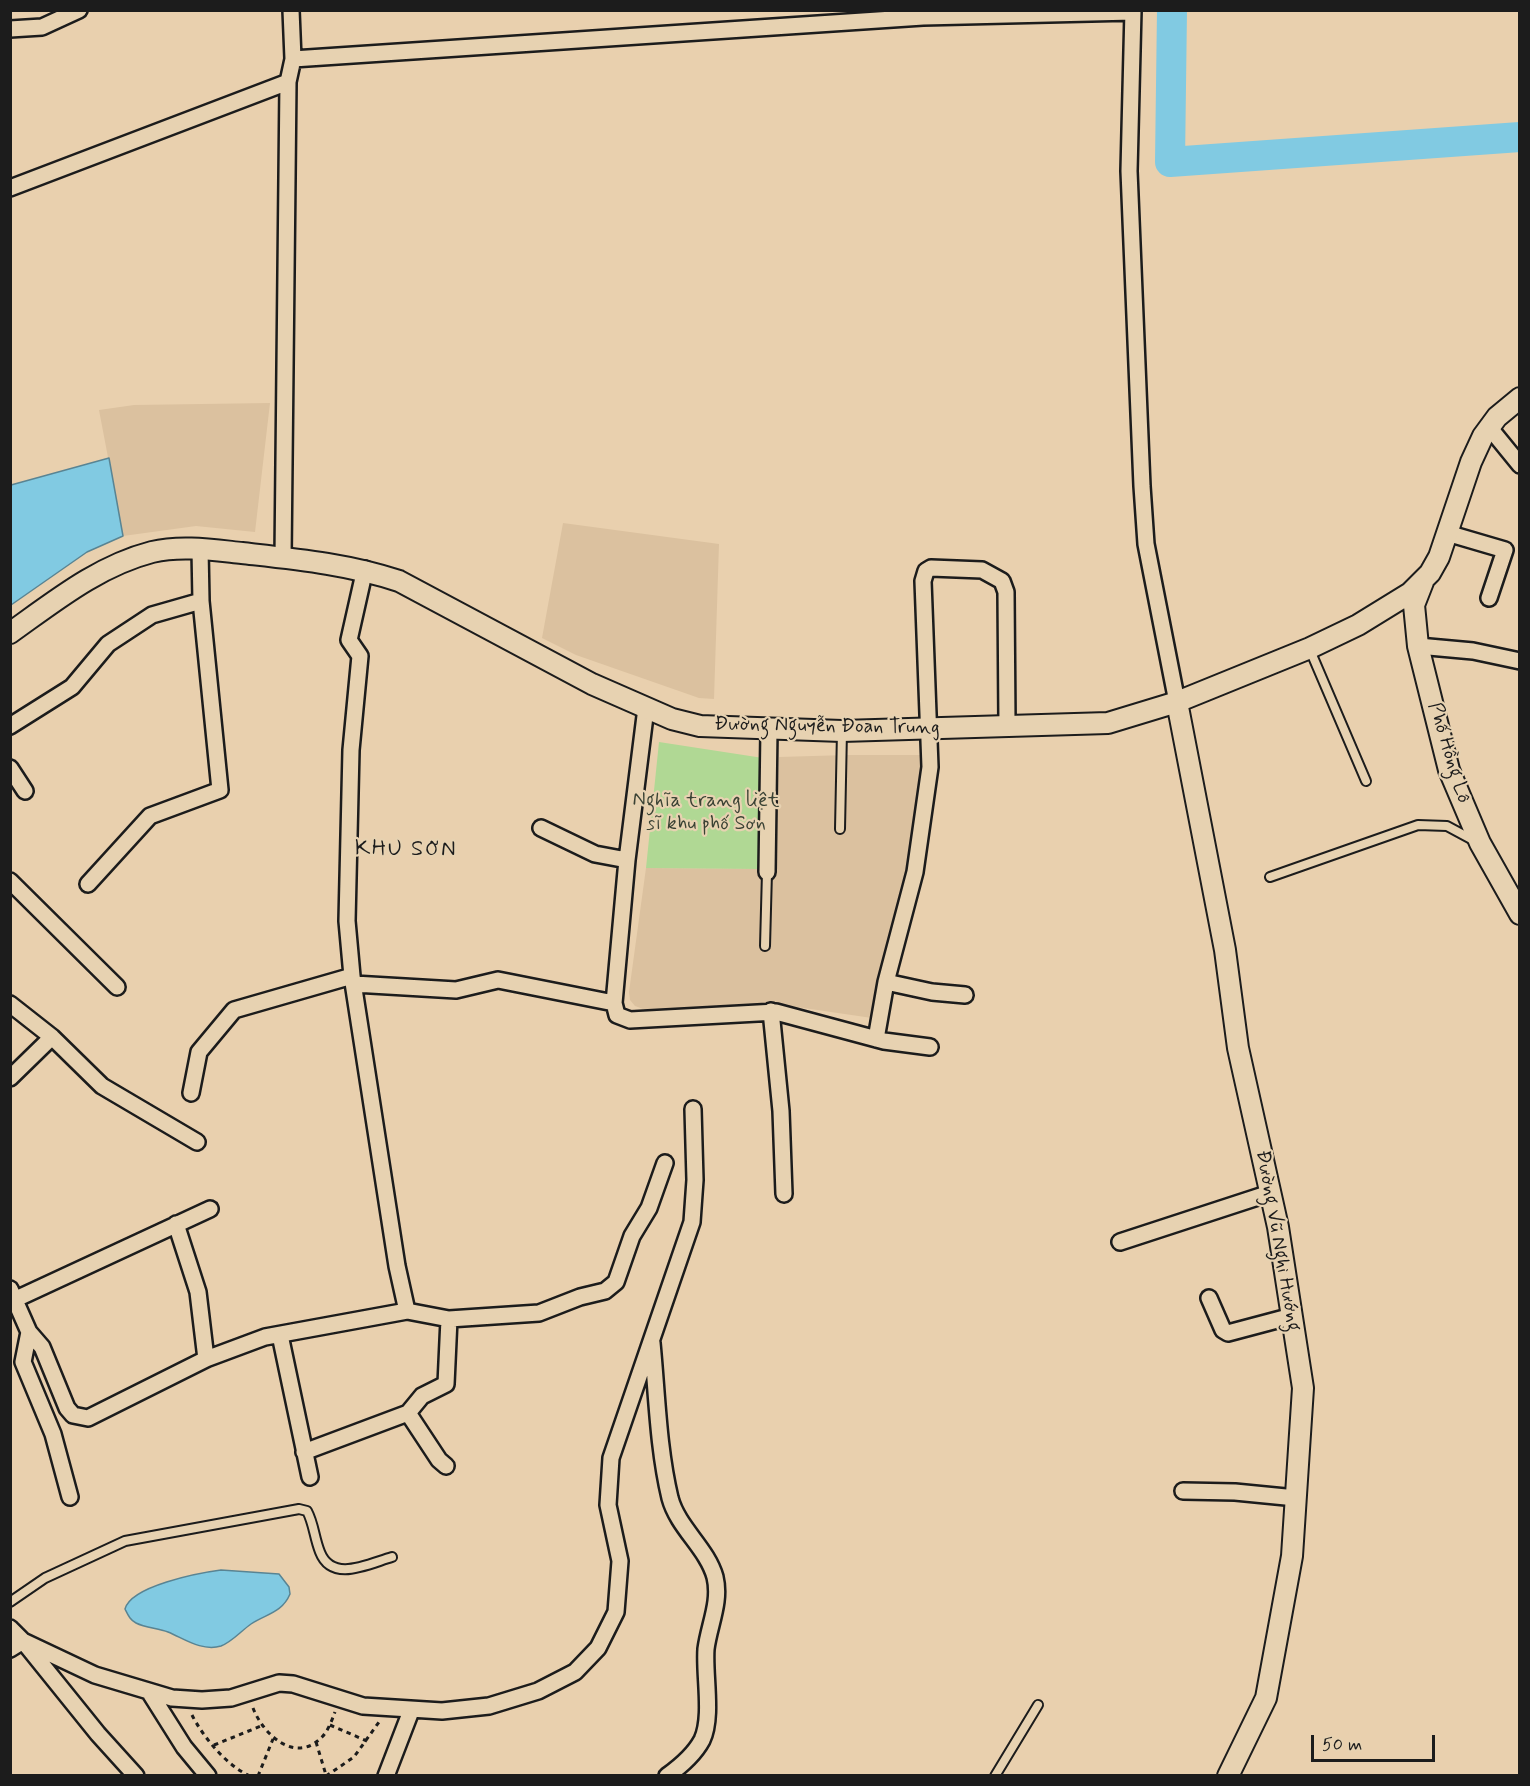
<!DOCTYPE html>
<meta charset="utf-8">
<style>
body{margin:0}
#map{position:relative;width:1530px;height:1786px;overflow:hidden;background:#e9d0ae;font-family:Mynerve,sans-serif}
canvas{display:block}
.frame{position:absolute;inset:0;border:12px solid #1c1c1c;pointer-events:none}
.scale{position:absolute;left:1311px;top:1735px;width:124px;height:27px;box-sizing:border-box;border:3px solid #1c1c1c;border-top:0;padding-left:8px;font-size:18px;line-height:21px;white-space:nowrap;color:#1c1c1c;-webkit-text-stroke:4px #e7d2b1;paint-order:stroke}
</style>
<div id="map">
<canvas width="1530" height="1786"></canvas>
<div class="frame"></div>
<div class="scale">50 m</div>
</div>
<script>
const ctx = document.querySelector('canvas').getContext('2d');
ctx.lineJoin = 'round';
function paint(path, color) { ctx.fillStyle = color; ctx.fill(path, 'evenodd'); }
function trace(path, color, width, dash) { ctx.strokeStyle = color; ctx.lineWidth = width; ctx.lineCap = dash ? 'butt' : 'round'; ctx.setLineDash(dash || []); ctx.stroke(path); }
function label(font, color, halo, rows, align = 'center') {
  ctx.font = font + ' Mynerve,sans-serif'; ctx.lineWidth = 4.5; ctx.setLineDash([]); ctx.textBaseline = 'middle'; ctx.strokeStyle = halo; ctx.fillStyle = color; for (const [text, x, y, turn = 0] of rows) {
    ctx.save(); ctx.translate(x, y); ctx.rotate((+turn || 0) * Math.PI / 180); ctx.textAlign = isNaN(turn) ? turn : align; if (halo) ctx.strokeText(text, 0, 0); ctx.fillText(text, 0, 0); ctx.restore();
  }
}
const built = new Path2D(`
 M270,403l-15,129 -59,-6 -73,10 -24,-126 35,-5z
 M563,523l156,21 -5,155 -15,-1 -123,-43 -34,-17z
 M847,755h79l-16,115 -9,16 -29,132 -82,-12 -34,-1 -77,5 -36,-1 -8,-3 -5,-6 -1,-8 17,-124 128,1 5,-112z`);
const green = new Path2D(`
 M659,742l104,16 -4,111 -113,-1z`);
const water = new Path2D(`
 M109,458l14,78 -36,16 -76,53v-120z
 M221,1570l58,4 10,13 1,7c-8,19 -24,20 -39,30 -10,7 -19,18 -30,22 -19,6 -38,-8 -53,-14 -10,-4 -22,-4 -32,-9 -6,-3 -8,-8 -11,-14 6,-23 73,-36 96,-39z`);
const river = new Path2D(`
 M1172,10l-2,152 350,-25`);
const path = new Path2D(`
 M253,1708c10,26 42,57 69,29 6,-6 10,-17 13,-25
 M192,1715c11,22 35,51 58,61
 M330,1725l37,16
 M316,1742l10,33
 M214,1745l47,-19
 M258,1776l15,-37
 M326,1776l28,-19 25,-35`);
const service = new Path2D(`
 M1310,650l56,131
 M840,829l2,-98
 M1270,877l148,-52 29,1 26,14
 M765,946l2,-74
 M10,1602l35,-24 80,-37 174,-32 8,2c7,13 7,26 13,41 12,31 48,12 72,5
 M995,1776l43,-71`);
const minor = new Path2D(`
 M291,10l2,49
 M1133,10l-4,161 13,315 4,58 31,158
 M10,29l32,-2 37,-17
 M10,188l278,-106 5,-23 630,-42 210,-5
 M1489,427l31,38
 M1447,533l58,17 -16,48
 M283,557l5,-475
 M365,569l-16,71 11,16 -9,94 -4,171 5,55 45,290 10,45
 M1418,646l55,5 47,10
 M646,708l-19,152 -13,143 3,12 13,5 146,-8 108,29 46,6
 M10,726l62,-39 36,-43 44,-29 49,-14
 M10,768l15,23
 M541,828l54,26 32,6
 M767,872l2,-142
 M10,881l107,106
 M88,884l62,-68 70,-26 -19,-189 -1,-52
 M886,982l46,10 33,3
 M354,984l102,6 42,-10 116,23
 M10,1004l42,33 50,49 95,56
 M771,1011l10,100 3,83
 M876,1039l10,-57 29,-110 15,-105 -7,-186 3,-10 5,-3 51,2 20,11 4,11 1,132
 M10,1078l42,-41
 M191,1093l8,-41 35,-42 118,-34
 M176,1224l22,68 8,67
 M1120,1242l150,-49
 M10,1289l19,43 13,15 25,61 6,7 15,3 118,-59 59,-22 142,-26 42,8 90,-6 41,-16 25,-6 11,-9 16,-46 17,-28 16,-45
 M1209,1298l14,32 5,3 64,-17
 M16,1299l194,-90
 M29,1332l-6,30 30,72 17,63
 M280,1335l30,142
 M652,1343c5,51 6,105 18,155 8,30 37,50 45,79 6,25 -6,48 -9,72 -2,26 7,68 -4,91 -8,15 -21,26 -35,36
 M304,1452l104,-39
 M446,1466l-7,-6 -31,-47 14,-17 24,-12 3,-65
 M1183,1491l52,1 61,6
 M10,1628l13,13 72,34 77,23 30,2 29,-2 48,-15 14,1 70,22 79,5 47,-5 49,-15 37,-19 23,-24 18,-36 4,-51 -12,-56 3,-47 81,-236 3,-42 -2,-71
 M10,1649l13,-8 75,93 38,42
 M150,1693l34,54 24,29
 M386,1776l25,-65`);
const tertiary = new Path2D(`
 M1423,582l-9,23 4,41 31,124 31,73 40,71
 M10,633c45,-32 88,-67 142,-81 29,-7 61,-2 90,1 53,6 106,11 157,28l193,103 80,35 28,7 142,5 266,-8 69,-21 133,-54 48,-23 52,-32 20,-20 9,-16 32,-95 12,-26 14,-19 23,-19
 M1177,702l48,248 13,98 40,179 25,161 -11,168 -26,142 -38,78`);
const streetNames = [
 ["Đường Nguyễn Đoan Trung",827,727,1],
 ["Phố Hồng Lô",1448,753,73],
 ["Đường Vũ Nghi Hướng",1277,1241,80]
];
const parkNames = [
 ["Nghĩa trang liệt",706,802],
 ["sĩ khu phố Sơn",706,825]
];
const quarterNames = [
 ["KHU SƠN",406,850]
];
paint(built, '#dbc19f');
paint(green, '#b0d894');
paint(water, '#81cae2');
trace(water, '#598493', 1.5);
trace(river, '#81cae2', 30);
trace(service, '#1c1c1c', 12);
trace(minor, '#1c1c1c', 20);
trace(tertiary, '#1c1c1c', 24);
trace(path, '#1c1c1c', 3, [4.5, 4.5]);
trace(service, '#e7d2b1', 8);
trace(minor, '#e7d2b1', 15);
trace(tertiary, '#e7d2b1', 20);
label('20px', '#1c1c1c', '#e7d2b1', streetNames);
label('20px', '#3a4234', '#e7d2b1', parkNames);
ctx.letterSpacing = '1.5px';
label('22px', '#1c1c1c', '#e7d2b1', quarterNames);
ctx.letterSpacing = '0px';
</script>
